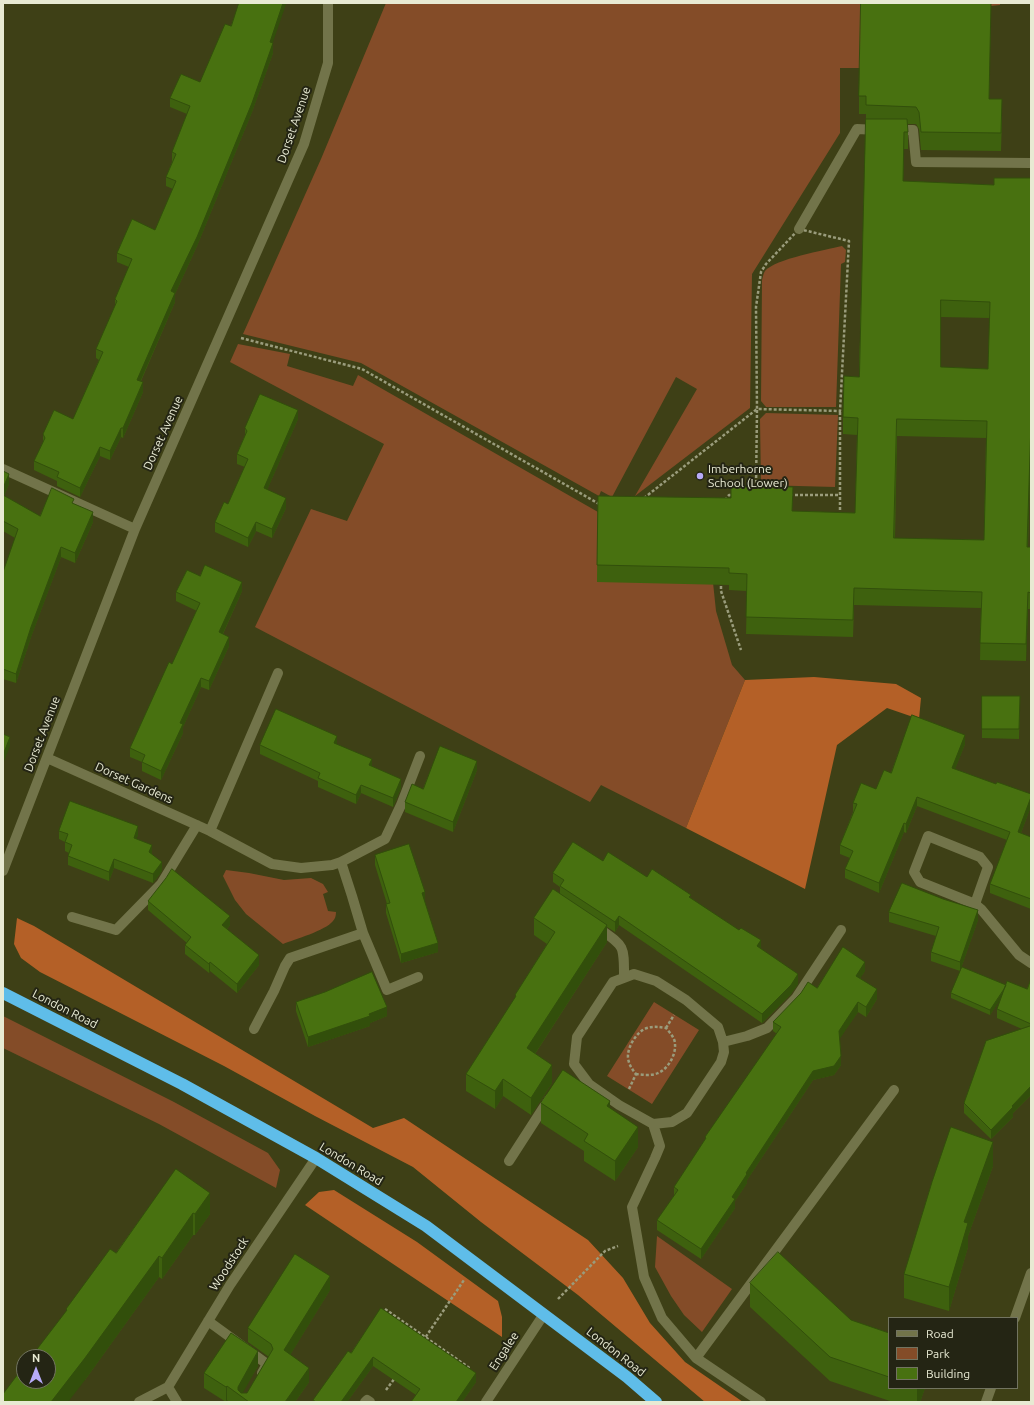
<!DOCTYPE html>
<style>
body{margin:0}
#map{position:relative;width:1034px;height:1405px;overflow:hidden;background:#3e4016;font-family:Ubuntu,sans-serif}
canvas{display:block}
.frame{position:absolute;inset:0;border:4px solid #e8ead3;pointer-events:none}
.legend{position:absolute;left:888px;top:1317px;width:130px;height:72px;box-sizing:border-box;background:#242514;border:1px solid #727460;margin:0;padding:5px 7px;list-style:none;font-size:12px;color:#e8ead3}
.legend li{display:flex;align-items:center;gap:8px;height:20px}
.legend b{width:20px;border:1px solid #727460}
.north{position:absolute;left:16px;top:1349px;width:40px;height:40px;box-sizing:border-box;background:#242514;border:1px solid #727460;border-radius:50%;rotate:0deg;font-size:11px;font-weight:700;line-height:16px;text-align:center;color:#e8ead3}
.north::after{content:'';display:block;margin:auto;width:14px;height:18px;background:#b7abf7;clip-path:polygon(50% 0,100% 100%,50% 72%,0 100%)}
</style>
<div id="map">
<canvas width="1034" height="1405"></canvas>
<div class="frame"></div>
<ul class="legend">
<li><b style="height:5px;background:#72744a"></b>Road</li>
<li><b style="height:11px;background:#844c28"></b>Park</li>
<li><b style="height:11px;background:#487110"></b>Building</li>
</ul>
<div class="north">N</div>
</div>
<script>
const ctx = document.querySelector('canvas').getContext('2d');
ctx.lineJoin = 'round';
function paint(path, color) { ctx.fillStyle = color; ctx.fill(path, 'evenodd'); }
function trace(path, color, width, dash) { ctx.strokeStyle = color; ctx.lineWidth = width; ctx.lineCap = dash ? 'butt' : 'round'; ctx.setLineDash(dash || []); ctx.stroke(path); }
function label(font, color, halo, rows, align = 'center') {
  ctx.font = font + ' Ubuntu,sans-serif'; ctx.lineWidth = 4; ctx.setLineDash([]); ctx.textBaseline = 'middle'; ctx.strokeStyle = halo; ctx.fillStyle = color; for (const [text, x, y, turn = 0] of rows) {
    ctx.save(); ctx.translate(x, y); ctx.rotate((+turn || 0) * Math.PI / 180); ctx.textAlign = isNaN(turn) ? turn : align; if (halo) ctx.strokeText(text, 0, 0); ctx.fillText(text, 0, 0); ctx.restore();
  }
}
const green = new Path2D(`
 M386,3h614v2l-9,1 -131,62h-20v65l-88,141 -2,134 -115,88 62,-107 -21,-12 -64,120 -11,-6 -2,5 -238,-133 -118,-29 78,-175z
 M842,246l4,4 -1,12 -4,2 -5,143h-70l-5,-6 1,-121c1,-3 1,-6 3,-9 10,-12 60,-21 77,-25z
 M238,344l52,10 -3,12 66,20 5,-11 240,137 108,4 10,95 16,54 13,15 -59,148 -85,-43 -11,17 -335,-175 56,-118 36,12 37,-77 -154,-82z
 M766,413l72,2 -3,72 -74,-2 -1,-66z
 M226,870l23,3 35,7 27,-2 12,6 5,8 -5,2 5,17 8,1c0,4 -1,7 -3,9 -8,10 -38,18 -50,23l-37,-30 -11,-14 -12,-24z
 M654,1002l45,28 -47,74 -45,-28z
 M3,1016l171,86 94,51 12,17 -4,18 -117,-64 -156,-76z
 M657,1236l75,53 -30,43 -18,-17 -13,-19 -16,-29z`);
const forest = new Path2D(`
 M814,677l82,7 25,14 -2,21 -32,-11 -50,37 -32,144 -119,-61 59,-148z
 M17,918l17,8 339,202 31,-10 184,122 35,38 27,45 35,39 58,40h-38l-127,-107 -97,-73 -68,-55 -98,-51 -91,-50 -184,-94 -19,-14 -7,-14z
 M334,1190l83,52 81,59 4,16v20l-197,-132 14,-13z`);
const path = new Path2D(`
 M799,229l50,12 -9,170 -83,-2 -1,-102 5,-35 5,-8z
 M241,338l121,31 239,136
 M756,488l1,-79
 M790,495h50
 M644,498l113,-89
 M725,500l4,-5h4
 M840,515v-104
 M721,581v10l20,59
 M666,1028l8,-13
 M629,1089l7,-15c-4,-5 -7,-9 -8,-16 -1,-11 9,-27 19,-30 7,-2 12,-1 19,0 4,5 9,10 9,16 1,11 -7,25 -17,29 -6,3 -15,2 -22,1
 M558,1299l47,-48 13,-5
 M385,1309l86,60
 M423,1341l41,-61
 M386,1390l9,-12`);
const minor = new Path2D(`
 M896,130h17l3,32 115,1
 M799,229l58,-100 21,1
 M3,469l132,60
 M47,758l163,73 62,33 29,4 31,-3 9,-3 44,-23 16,-34 19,-49
 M210,831l68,-158
 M3,871l132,-342 169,-385 24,-81v-60
 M975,904l13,-37 -8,-10 -52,-21 -14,36 6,10 55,22 6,5 38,46 12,8
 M72,917l44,13 45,-46 36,-59
 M597,927c28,20 27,17 27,51
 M363,933l24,57 31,-13
 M634,974l22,7 30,19 32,27 5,15 1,10 -3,10 -34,51 -15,9 -19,2 -34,-19 -30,-21 -15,-20 3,-27 36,-55z
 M254,1029l20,-38 11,-25 5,-8 73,-25 -11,-37 -11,-34
 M723,1042l24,-6 20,-8 29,-30 45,-68
 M653,1124l7,22 -5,12 -23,49 12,70 18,41 34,40 65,44
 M509,1161l40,-62
 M1015,1318l16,-45
 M208,1321l59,43 -5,9
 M696,1358l198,-268
 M168,1387l9,15
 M139,1402l29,-15 62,-102 86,-127
 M365,1402l2,-2 3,2
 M486,1402l58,-88
 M986,1402l5,-14`);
const highway = new Path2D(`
 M3,993l179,91 134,74 110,68 201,151 29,25`);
const wall = new Path2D(`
 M286,3l-14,40 1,10 -21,59 -55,134 -22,48v8l-34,79 2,11 -20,46 -2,-1 -11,23 -10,-4 -20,41 -23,-11v-5l-23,-11v-9l9,-18v-9l30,-15 26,-59 -3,-2v-9l19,-43v-7l14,-32 -12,-5v-9l38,-23 18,-41 -7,-3v-9l6,-15v-10l15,-38 -17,-7v-9l30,-16z
 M859,96l130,3 13,18 -1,34 -80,-1 -2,-21 -3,-5h-9l1,8v17h-4l-1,32 91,4 37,-7v260l-3,109h3v62h-3l-2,52 -46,-1 1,-52 -127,-3 -1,32 -107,-3 1,-43 -18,-1v-5l-132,-3 1,-86 195,15 62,2 2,-78 -14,-1v-17l16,-40 7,-258v-5h-7zM941,317l49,1 -2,51 -47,-2zM897,436l89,2 -2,102 -89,-2z
 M298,419l-31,71 19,18 -14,30 -16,-7 -8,16 -33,-15v-10l13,-18 17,-37 -8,-3v-10l8,-19v-7z
 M3,471l6,13 -5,12 36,20 34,-12 19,18 -18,41 -14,-6 -30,80 -15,46 -13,-4v-107l12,-34 -12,-7z
 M200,576l42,15 -19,43 6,12 -20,44 -8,-3 -18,40v6l-22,47 -19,-9v-9l-12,-5v-9l42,-84 25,-53 -21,-10v-9z
 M982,696h38l-1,43 -37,-1z
 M337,744l35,22 29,22 -8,19 -32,-14 -5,11 -38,-17v-6l-58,-27v-9z
 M965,744l-10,25 41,15 35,10v12l-10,27 10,4v72l-41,-16v-9l17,-44 -90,-34 -11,27 -2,-1 -25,61 -34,-15v-9l5,-11 -10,-4v-9l13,-33v-9l23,-14 15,-16z
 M477,770l-24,62 -48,-20v-10l18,-13z
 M59,831l79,4 -2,4 16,14v1l10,17 -9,12 -39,-15 -5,13 -41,-16v-9l1,-3 -4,-2v-9l-6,-3z
 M375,855l50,47 13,50 -37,11 -15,-50v-9h1l-12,-39z
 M603,861l44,16 44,21 70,51 37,35 -7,10 -29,29 -143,-98 -4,7 -8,-5v15l-72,112 17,29 -21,32 -28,-19 -8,13 -29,-18v-17l49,-75v-4l32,-51 -13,-9v-17l26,-25v-6l-7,-5v-9z
 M148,901l82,24 -3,4 32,36 -22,28 -27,-22 -1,2 -24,-19v-9l2,-2 -39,-33z
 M889,912l89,8 -18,51 -29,-10v-9l5,-16 -47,-14z
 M865,971l-5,7 17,21 -11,18 -8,-5 -19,27 2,26 -7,10 -21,5 -66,100v3l-12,18v7l-34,51 -44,-29v-10l17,-24v-9l31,-47v-3l72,-103 -4,-3v-9l44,-34z
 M1031,979v116l-18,18v4l-22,22 -27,-26v-10l58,-74 -25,-11v-9l4,-11 -11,17 -39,-17v-5l55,-8 21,4z
 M296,1002l91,14 -17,7v3l-62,21 -12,-36z
 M541,1103l69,5 28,39 -23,34 -31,-20v-10l-43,-28z
 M993,1166l-25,70v11l-19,64 -45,-13v-24z
 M176,1169l34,45 -15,21h-2l-31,44 -3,-2 -74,103 -19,-68v-3l50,-56z
 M750,1283l101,37 38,13v55h36l-5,14h-27l-63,-21 -80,-74z
 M330,1290l-40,65 19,27 -14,20h-66l-2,-2 -1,2 -22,-14v-15l54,-7 -16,27h5l22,-36 -21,-15v-14z
 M381,1308l95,74 -14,20h-51l5,-7 -43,-29 -26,36h-34v-2l38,-47z`);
const shadedWall = new Path2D(`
 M283,3h3v1l-16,47v-9z
 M273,43v10l-21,59 -55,134 -22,48v8l-38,87v-9l34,-89z
 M904,132v17l-1,49v-17z
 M143,382v10l-20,46v-10z
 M298,410v9l-34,78v-9z
 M897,419v17l-3,119v-17z
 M1031,422v16l-4,126v-17z
 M121,428v9l-11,23v-9z
 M100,447v9l-20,41v-9z
 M9,474v10l-6,14v-10z
 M286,498v10l-14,30v-9z
 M93,512v10l-18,41v-10z
 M256,522v9l-8,16v-9z
 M61,547v10l-30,80 -15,46v-9l15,-47z
 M242,582v9l-23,51v-10z
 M1028,592v17l-2,52v-17z
 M229,637v9l-20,44v-9z
 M201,678v9l-18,40v6l-22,47v-9l19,-48z
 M965,735v9l-13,33v-9z
 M337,736v9l-3,-2z
 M10,737v9l-7,18v-9z
 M372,759v9l-3,-3z
 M477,761v9l-24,62v-10z
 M401,779v9l-8,19v-9z
 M361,785v8l-5,11v-9z
 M917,797v9l-11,27v-9z
 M1031,797v9l-13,35v-9z
 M904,823v9l-25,61v-10z
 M138,826v9l-4,11v-8z
 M152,845v8l-3,8v-9z
 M114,859v9l-5,13v-9z
 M162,862v9l-9,12v-9z
 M425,892v10l-3,1v-10z
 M978,910v10l-18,51v-9z
 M230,916v9l-8,10v-10z
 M619,916v9l-4,7v-10z
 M607,925v17l-80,124v-18z
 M761,940v10l-4,-4z
 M438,943v9l-37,11v-9z
 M259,955v10l-22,28v-9z
 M210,962v9l-1,2v-9z
 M865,962v9l-9,14v-9z
 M798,974v10l-7,10 -29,29v-9z
 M1007,986v4l-17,25v-5z
 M877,989v10l-11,18v-10z
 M858,1002v10l-19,28v-9z
 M387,1007v9l-17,7v3l-62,21v-10z
 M841,1056v9l-7,10 -21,5 -66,100v3l-12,18v7l-34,51v-10l45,-76 67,-102z
 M552,1065v18l-21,32v-17z
 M503,1079v17l-8,13v-18z
 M1031,1086v9l-18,18v4l-22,22v-9l21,-24z
 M610,1101v20l-3,-15z
 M638,1127v20l-23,34v-20z
 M993,1142v24l-25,70v11l-19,64v-24l15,-65z
 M210,1193v21l-15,21v-21z
 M193,1213v22l-31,44v-21z
 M159,1256v21l-74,103 -17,22h-17z
 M330,1276v14l-46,75v-15z
 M258,1351v15l-17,30 -3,-2v-7z
 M373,1357v9l-26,36h-6z
 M309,1368v14l-14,20h-10z
 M476,1373v9l-14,20h-6z
 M227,1386v14l-1,2v-15z
 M917,1388h8l-5,14h-3z`);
const building = new Path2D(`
 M239,3h44l-13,39 3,1 -21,60 -55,134 -26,54 4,2 -38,87 6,2 -20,46h-2l-11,23 -10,-4 -20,41 -23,-11 2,-5 -25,-11 11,-23 -2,-4 11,-24 19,9 30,-67 -7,-3 21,-48 -2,-2 17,-40 -15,-6 15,-34 23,11 21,-49 -10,-4 10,-23 -4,-2 18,-46 -20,-8 11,-24 19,8 25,-58 6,2z
 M861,3h130l-2,96h13l-1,34 -80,-1 -2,-20 -3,-5 -50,-2v-9h-7z
 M866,119h41l1,13h-4l-1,49 91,4v-7h37v244l-4,125h4v46l-3,-1 -2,52 -46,-1 2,-51 -128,-4 -1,32 -107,-3 1,-43 -18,-1v-5l-132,-3 1,-69 133,2v-12l62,1 -1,24 63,2 3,-95 -15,-1 1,-41 15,1zM941,300l49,2 -2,67 -47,-2zM897,419l90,2 -3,119 -90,-2z
 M260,394l38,16 -34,78 22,10 -14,31 -16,-7 -8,16 -33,-16 9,-20 4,2 20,-45 -11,-5 10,-23 -2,-3z
 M3,471l6,3 -6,14z
 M52,488l22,11 -2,4 21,9 -18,41 -14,-6 -30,80 -15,47 -13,-5v-97l15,-43 -15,-8v-26l37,21z
 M205,565l37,17 -23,50 10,5 -20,44 -8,-3 -21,45 3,1 -22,47 -19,-9 3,-7 -15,-7 39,-86 3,2 28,-61 -24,-11 11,-22 13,6z
 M982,696h38l-1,33h-37z
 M276,709l61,27 -3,7 38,16 -3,6 32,14 -8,19 -32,-13 -5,10 -38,-17 2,-5 -60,-28z
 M912,715l53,20 -13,33 44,16 1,-2 34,12v3l-13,35 13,5v62l-41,-15 20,-52 -93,-35 -11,27 -2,-1 -25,60 -34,-14 8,-18 -13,-6 17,-41 -4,-1 8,-20 15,6 8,-19 7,3z
 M3,734l7,3 -7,18z
 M440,746l37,15 -24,61 -48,-20 7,-18 11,5z
 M70,801l68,25 -4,12 18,7 -3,7 13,10 -9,12 -39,-15 -5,13 -41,-16 4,-11 -7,-3 3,-8 -9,-3z
 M573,842l30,19 5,-9 39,25 5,-8 39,26 -2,2 50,33 2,-2 20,12 -4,6 41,28 -7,11 -29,29 -143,-98 -4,6 -55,-36 4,-6 -11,-7z
 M409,844l16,48 -3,1 16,50 -37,11 -15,-50 4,-1 -15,-48z
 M172,869l58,47 -8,9 37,30 -22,29 -27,-22 -1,2 -24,-19 6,-8 -43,-36 18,-23z
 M902,883l41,16 35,11 -18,52 -29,-10 8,-25 -50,-15z
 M553,889l54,36 -80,123 25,17 -21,33 -28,-19 -8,12 -29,-17 50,-78 -1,-1 40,-63 -21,-14z
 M843,947l22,15 -9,14 21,13 -11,18 -8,-5 -19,29 2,25 -7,10 -21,5 -67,102 1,1 -15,23 3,2 -34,50 -44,-29 21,-30 -4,-3 32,-49 -1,-1 76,-110 -8,-5 28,-29 7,-11 9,6z
 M962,967l44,18 -2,4 -14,21 -39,-17z
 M372,972l15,35 -18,7 1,2 -62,21 -12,-35 29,-10z
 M1031,979v45l-34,-15 10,-28 20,8z
 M1031,1026v60l-19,20 1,1 -22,23 -27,-27 22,-62z
 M563,1070l47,31 -3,5 31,21 -23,34 -31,-20 4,-7 -47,-31z
 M951,1127l42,15 -29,80 4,1 -19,64 -45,-13 28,-92z
 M176,1169l34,24 -15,21 -2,-1 -31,45 -3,-2 -74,102 -34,44h-48v-8l21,-28v15h24v-24h-17l36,-47 -1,-1 44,-60 6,4z
 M778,1252l73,68 38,13v44l-59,-20 -80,-74z
 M295,1254l35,22 -46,74 25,18 -24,34h-36l-22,-16 -1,1 -22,-14 27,-40 27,18 -20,36v3l3,3h6l26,-44 -2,-5 -23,-16z
 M381,1308l95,65 -20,29h-45l9,-13 -47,-32 -32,45h-25l-3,-2 35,-49 3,2z`);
const markers = [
 [700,476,4,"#b7abf7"]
];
const streetNames = [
 ["Dorset Avenue",294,125,-71],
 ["Dorset Avenue",163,433,-66],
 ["Dorset Avenue",42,734,-69],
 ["Dorset Gardens",134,783,24],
 ["London Road",65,1009,27],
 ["London Road",351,1164,31],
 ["Woodstock",229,1264,-57],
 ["Engalee",504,1351,-57],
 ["London Road",616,1352,38]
];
const poiNames = [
 ["Imberhorne",708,469],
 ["School (Lower)",708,483]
];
paint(green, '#844c28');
paint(forest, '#b46027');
trace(path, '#9a9c7c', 2.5, [3, 2]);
trace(minor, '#72744a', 10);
trace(highway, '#5fbde9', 12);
paint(wall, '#3e610e');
paint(shadedWall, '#324f0b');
paint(building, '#487110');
trace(building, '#324f0b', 1);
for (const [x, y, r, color] of markers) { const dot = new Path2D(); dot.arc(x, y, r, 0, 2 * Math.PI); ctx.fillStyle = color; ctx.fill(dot); trace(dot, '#242514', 1.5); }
label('12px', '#e8ead3', '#242514', streetNames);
label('12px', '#e8ead3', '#242514', poiNames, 'left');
</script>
